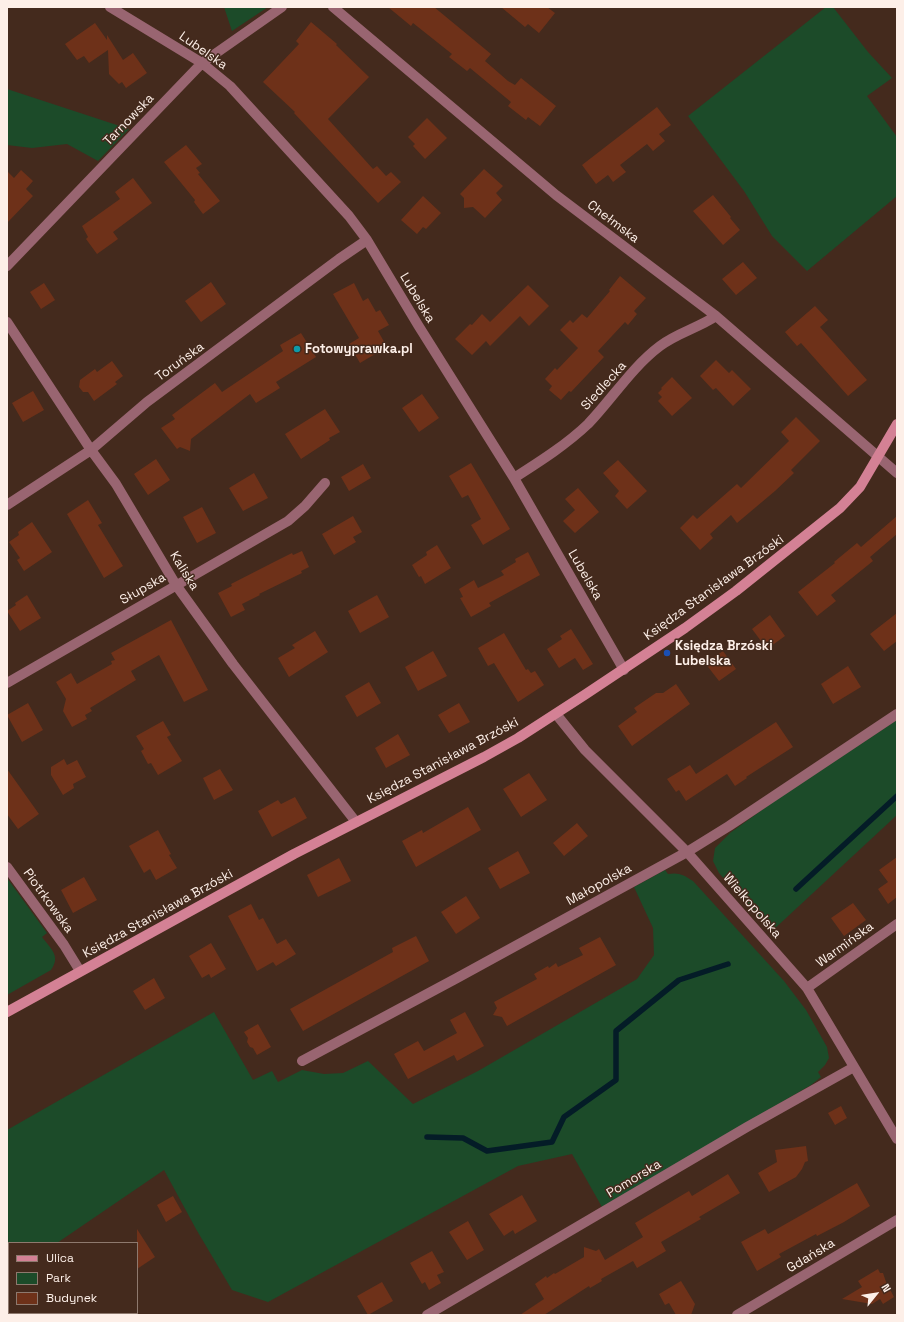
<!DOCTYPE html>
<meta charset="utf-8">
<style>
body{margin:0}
#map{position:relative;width:904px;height:1322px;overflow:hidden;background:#442a1d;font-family:"Space Grotesk",sans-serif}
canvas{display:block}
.frame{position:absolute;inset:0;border:8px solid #fdefe8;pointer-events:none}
.legend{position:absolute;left:8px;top:1242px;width:130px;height:72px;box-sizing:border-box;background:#442a1d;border:1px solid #8e796e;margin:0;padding:5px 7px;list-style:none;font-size:12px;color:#fdefe8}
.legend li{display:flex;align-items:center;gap:8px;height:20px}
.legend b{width:20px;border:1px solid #8e796e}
.north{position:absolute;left:856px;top:1274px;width:40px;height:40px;-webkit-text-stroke:3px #442a1d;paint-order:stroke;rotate:60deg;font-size:11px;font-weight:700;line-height:16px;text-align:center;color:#fdefe8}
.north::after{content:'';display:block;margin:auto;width:14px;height:18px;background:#fdefe8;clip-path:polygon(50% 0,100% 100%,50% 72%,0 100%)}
</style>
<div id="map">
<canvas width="904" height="1322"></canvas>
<div class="frame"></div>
<ul class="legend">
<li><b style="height:5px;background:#d48195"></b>Ulica</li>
<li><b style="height:11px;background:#1c4b29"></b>Park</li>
<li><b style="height:11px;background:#6e3119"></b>Budynek</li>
</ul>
<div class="north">N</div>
</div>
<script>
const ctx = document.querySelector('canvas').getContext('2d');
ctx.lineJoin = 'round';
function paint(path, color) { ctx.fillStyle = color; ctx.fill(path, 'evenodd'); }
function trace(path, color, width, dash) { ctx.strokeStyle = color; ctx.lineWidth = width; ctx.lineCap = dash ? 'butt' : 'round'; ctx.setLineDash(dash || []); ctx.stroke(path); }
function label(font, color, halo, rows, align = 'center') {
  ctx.font = font + ' "Space Grotesk",sans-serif'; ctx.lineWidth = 3; ctx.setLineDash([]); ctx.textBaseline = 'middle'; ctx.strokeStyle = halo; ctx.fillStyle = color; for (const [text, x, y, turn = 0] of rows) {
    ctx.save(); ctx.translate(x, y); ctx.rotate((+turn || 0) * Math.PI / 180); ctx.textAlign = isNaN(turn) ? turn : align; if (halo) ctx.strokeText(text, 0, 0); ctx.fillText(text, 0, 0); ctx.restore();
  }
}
const green = new Path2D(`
 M224,7h44l-36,24z
 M826,7h7l35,45 24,26 -25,18 30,41v59l-90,75 -35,-35 -28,-45 -56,-75z
 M7,89l122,40 -31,32 -31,-17 -35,4 -25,-3z
 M897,720v95l-126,117 -52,-59 -6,-12 2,-13 15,-15 43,-31z
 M665,870l3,4c11,-2 16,1 25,7l91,100 22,29 21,37 2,11 -4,7 -7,7 3,5 -10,8 -209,122 -30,-53 -54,12 -250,136 -36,-12 -36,-61 -32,-59 -107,73h-48v19l-2,-2v-130l207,-118 39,68 19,-9 6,11 24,-12 22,4 19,-1 25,-12 45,43 65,-33 159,-92 17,-24 -1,-27 -19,-41z
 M7,878l40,55 -5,4c9,12 19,19 9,33l-44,25z`);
const stream = new Path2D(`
 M796,889l101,-93
 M427,1137l36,1 24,13 65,-9 12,-25 52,-37v-49l63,-51 49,-16`);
const building = new Path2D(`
 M388,7h46l57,47 -6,7 23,20 7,4 6,-7 35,28 -16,20 -12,-9 -2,3 -18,-14 3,-4 -41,-34 -3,3 -18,-14 3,-3 -39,-31 -2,3z
 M501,7h46l8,6 -16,20 -11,-9 -3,3z
 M311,22l26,22 -1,1 33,32 -41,42 45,50 4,-3 9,10 5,-4 10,10 -23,21 -84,-90 1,-1 -32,-30 36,-38 -3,-3z
 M95,23l12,17v-5l16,25 10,-7 14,20 -21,15 -4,-6 -3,2 -10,-10 -1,-24 -19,13 -5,-7 -7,4 -12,-16z
 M657,107l14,18 -12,9 6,7 -12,10 -6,-7 -27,21 6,7 -13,10 -5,-7 -12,9 -14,-19z
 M427,118l20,20 -22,21 -12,-13 2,-2 -7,-7z
 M186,145l16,19 -6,4 4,5 -2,1 22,27 -17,13 -9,-12 1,-2 -31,-38z
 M484,169l19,17 -7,7 6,7 -17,18 -12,-11 -9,1v-10l-4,-4z
 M21,170l12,11 -7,8 7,7 -26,27v-52l7,7z
 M133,178l19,25 -39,29 5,7 -21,15 -11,-15 2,-2 -6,-11 38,-27 -5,-7z
 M713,195l18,22 -1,1 10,12 -17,15 -30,-34z
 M423,196l18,17 -15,16 -3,-2 -6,7 -16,-14z
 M743,262l14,16 -21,17 -14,-16z
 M620,276l26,22 -12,13 3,3 -9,11 -3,-3 -27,29 6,6 -33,35 -2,-1 -8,9 -12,-10 3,-4 -7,-7 10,-11 2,2 21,-22 -18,-18 10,-10 3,3 9,-9 5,4 23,-27 -1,-1z
 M211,282l15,22 -25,18 -16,-21z
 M44,283l11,17 -14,9 -11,-17z
 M354,283l9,18 5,-3 8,14 4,-2 9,15 -11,6 9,16 -27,16 -11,-19 10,-6 -26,-44z
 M528,285l21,21 -20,20 -9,-10 -30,30 -4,-5 -14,14 -17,-16 15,-15 2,1 10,-11 8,8z
 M815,306l13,14 -8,7 47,53 -19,16 -47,-53 -4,3 -12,-14z
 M301,333l15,24 -40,25 4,6 -24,15 -6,-9 -59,45 -1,12 -10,-4 -3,2 -16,-21 14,-9 -3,-4 43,-32 7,9 61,-41 -3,-6z
 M716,360l13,13 3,-3 19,19 -18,17 -17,-18 -3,2 -13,-14z
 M112,361l11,15 -8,6 2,2 -23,17 -6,-9h-5l-4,-5 1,-7 15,-11 2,3z
 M672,377l20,21 -20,18 -14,-15 4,-4 -4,-4 4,-4 -1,-1z
 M33,391l11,19 -21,12 -11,-19z
 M422,394l17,24 -20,14 -17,-24z
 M325,409l15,23 -11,6 1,2 -29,19 -16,-25z
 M796,417l24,24 -29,29 3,3 -19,18 -38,32 -6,-8 -21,19 3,4 -13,12 -20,-22 13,-13 4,4 40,-35 4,4 48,-47 -8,-9z
 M156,459l14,21 -22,15 -14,-21z
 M618,460l29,31 -20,18 -12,-13 4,-5 -16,-18z
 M471,463l39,66 -27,16 -12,-20 10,-6 -13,-24 -6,3 -13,-22z
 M363,464l8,14 -22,13 -8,-14z
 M254,473l14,25 -25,13 -14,-23z
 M578,488l21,24 -24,21 -12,-12 12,-11 -10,-11z
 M88,500l14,23 -4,2 25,41 -19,12 -37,-64z
 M202,507l14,26 -19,10 -14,-26z
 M353,516l9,16 -9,5 3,5 -22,13 -12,-21z
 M897,516v18l-27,23 3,4 -42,34 5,6 -19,15 -19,-24 37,-29 -1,-1 23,-19 4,4z
 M32,522l20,30 -28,19 -7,-11 3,-2 -11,-16 10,-7 -1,-3z
 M437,545l14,23 -26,16 -4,-8 -2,1 -7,-12 15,-10 -1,-3z
 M302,551l7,16 -8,4 1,2 -43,21 1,1 -18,9 3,6 -14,7 -13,-24 14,-7 -1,-2 43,-22 18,-9 1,2z
 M528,552l12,23 -51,28 2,3 -20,11 -11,-19 3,-1 -4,-8 15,-9 4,8 26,-13 -3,-4 15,-9 -1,-3z
 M27,595l14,23 -21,13 -13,-20 9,-6 -1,-2z
 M377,595l12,22 -29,16 -12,-22z
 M897,613v28l-13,10 -14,-17z
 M770,615l15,21 -18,13 -15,-20z
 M171,620l37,70 -24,12 -25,-47 -28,16 5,9 -46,28 2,3 -7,4 2,4 -15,8 -9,-16 3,-12 -10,-17 15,-9 6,11 35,-20 -1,-3 4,-1 -4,-7z
 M571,629l22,35 -10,6 -8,-12 -16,10 -12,-19 15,-10 -2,-3z
 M315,631l13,21 -39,25 -11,-19 17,-10 -3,-3z
 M504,633l22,37 2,-1 3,4 4,-2 9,14 -26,17 -24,-39 -6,3 -10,-18z
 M433,651l14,25 -29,15 -13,-24z
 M723,651l13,18 -17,12 -14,-18z
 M848,666l13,21 -28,17 -12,-20z
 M369,682l12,21 -24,14 -12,-21z
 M676,684l14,20 -58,42 -14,-20 19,-14 -3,-4 22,-15h7z
 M28,703l15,27 -21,12 -15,-27z
 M459,703l11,19 -21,11 -11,-18z
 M163,721l8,14 -4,2 15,24 -24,14 -7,-12 -3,1 -7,-13 3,-2 -8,-13z
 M776,722l17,25 -47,30 1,1 -12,8 -8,-12 -41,27 -7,-11 -3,2 -9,-13 23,-14 6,9z
 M398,734l12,21 -24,13 -11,-20z
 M64,759l3,6 10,-5 9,17 -13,7 1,4 -11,7 -12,-20v-8z
 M7,769l32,45 -21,15 -11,-15z
 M220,769l13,21 -19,10 -11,-22z
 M529,773l18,27 -26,17 -18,-28z
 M295,797l12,21 -35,19 -14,-26 20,-11 3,4z
 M468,807l13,23 -65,37 -14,-26 20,-11 1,3z
 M577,823l11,13 -24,20 -11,-13z
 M158,830l13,24 -2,1 8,13 -21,12 -6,-11 -6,4 -15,-27z
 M518,851l12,22 -30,16 -12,-21z
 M897,857v40l-9,7 -10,-15 10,-7 -9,-12z
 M339,858l12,23 -33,16 -11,-22z
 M84,877l13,23 -24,13 -12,-23z
 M466,896l14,22 -24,16 -15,-22z
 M853,903l13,17 -22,16 -13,-18z
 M251,904l8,16 4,-2 14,26 9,-5 10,15 -20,12 -3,-4 -16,9 -29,-55z
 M416,936l13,25 -126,70 -13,-22 103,-57 -1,-4z
 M600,937l16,28 -109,61 -5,-9 -9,-2 4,-7 -3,-6 43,-23 -3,-5 14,-8 1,2 7,-5 2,4 25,-12 -4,-7z
 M211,943l15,26 -15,9 -2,-4 -7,4 -13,-22z
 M154,978l11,20 -20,12 -12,-19z
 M465,1012l19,34 -27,15 -3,-6 -46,24 -14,-25 24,-13 6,10 33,-18 -7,-13z
 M258,1024l13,23 -14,8 -4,-7 -3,-1 -3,-5 1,-4 -4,-6z
 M841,1106l6,12 -12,7 -7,-12z
 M806,1146l2,15 -3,1 -3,7 -6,8 -27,15 -11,-19 19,-11 -2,-12z
 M728,1174l12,19 -41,24 2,2 -40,23 5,9 -29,17 -4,-7 -32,18 1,2 -12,7 -1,-2 -45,29h-24l24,-16 -9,-15 11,-8 1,2 7,-5 1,1 29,-17v-10l12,4 3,-2 6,11 38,-23 -8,-14 54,-32 3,5z
 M857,1183l13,23 -26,16 -27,14 -1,-2 -37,20 2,3 -24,14 -16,-29 24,-13 3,5 44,-25z
 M522,1195l15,26 -22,13 -2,-4 -9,6 -15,-22z
 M173,1196l9,16 -16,10 -9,-17z
 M468,1221l16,29 -17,10 -18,-28z
 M137,1229l18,28 -18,12z
 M432,1251l12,21 -7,3 4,8 -12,7 -4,-8 -3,2 -12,-21z
 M878,1269l2,4h3l3,9 8,15 -11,7 -3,-5 -8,5 -30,-5 20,-12 -4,-6z
 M681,1281l14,23 -4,11h-15l-7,-12 -4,2 -6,-11z
 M382,1282l11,19 -25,14 -11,-19z`);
const street = new Path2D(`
 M110,7l92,56 28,23 119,130 18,24 51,85 96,153 110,192
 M333,7l223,188 160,121 181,157
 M7,266l195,-203 80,-56
 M7,322l84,128 25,34 60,101 57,79 123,158
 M514,478c25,-16 52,-33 74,-54 24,-25 44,-57 72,-78 17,-13 38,-18 56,-30
 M7,505l84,-55 56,-48 192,-143 28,-19
 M7,683l281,-162 17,-15 20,-23
 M556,714l29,36 102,102 120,136 90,151
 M7,867l57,78 16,26
 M807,988l90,-64
 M302,1061l155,-83 230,-126 42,-26 168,-112
 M427,1315l320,-188 107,-60
 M737,1315l160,-95`);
const secondary = new Path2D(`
 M7,1012l287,-158 190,-97 34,-19 68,-44 99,-66 51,-37 104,-83 20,-21 37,-63
 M7,1273l2,2
 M43,1313l2,2`);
const markers = [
 [297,349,4,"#0f9aa8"],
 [667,653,4,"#1a4fb4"]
];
const streetNames = [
 ["Lubelska",203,51,35],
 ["Tarnowska",129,120,-46],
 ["Chełmska",613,222,37],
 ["Lubelska",417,298,59],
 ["Toruńska",180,362,-36],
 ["Siedlecka",604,386,-48],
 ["Kaliska",184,571,58],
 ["Lubelska",585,575,60],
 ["Księdza Stanisława Brzóski",714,588,-36],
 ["Słupska",143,589,-30],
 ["Księdza Stanisława Brzóski",443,761,-28],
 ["Małopolska",599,885,-29],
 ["Piotrkowska",48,901,54],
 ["Wielkopolska",752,906,49],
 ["Księdza Stanisława Brzóski",158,914,-29],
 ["Warmińska",845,945,-36],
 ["Pomorska",634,1179,-31],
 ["Gdańska",811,1256,-31]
];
const poiNames = [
 ["Fotowyprawka.pl",305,349],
 ["Księdza Brzóski",675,646],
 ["Lubelska",675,661]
];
paint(green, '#1c4b29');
trace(stream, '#041c27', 5.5);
paint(building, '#6e3119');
trace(street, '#996571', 10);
trace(secondary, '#d48195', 10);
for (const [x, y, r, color] of markers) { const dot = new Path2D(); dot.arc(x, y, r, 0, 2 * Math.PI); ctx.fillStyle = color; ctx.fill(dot); trace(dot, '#442a1d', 1.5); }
label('13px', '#fdefe8', '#442a1d', streetNames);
label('bold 13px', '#fdefe8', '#442a1d', poiNames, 'left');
</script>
